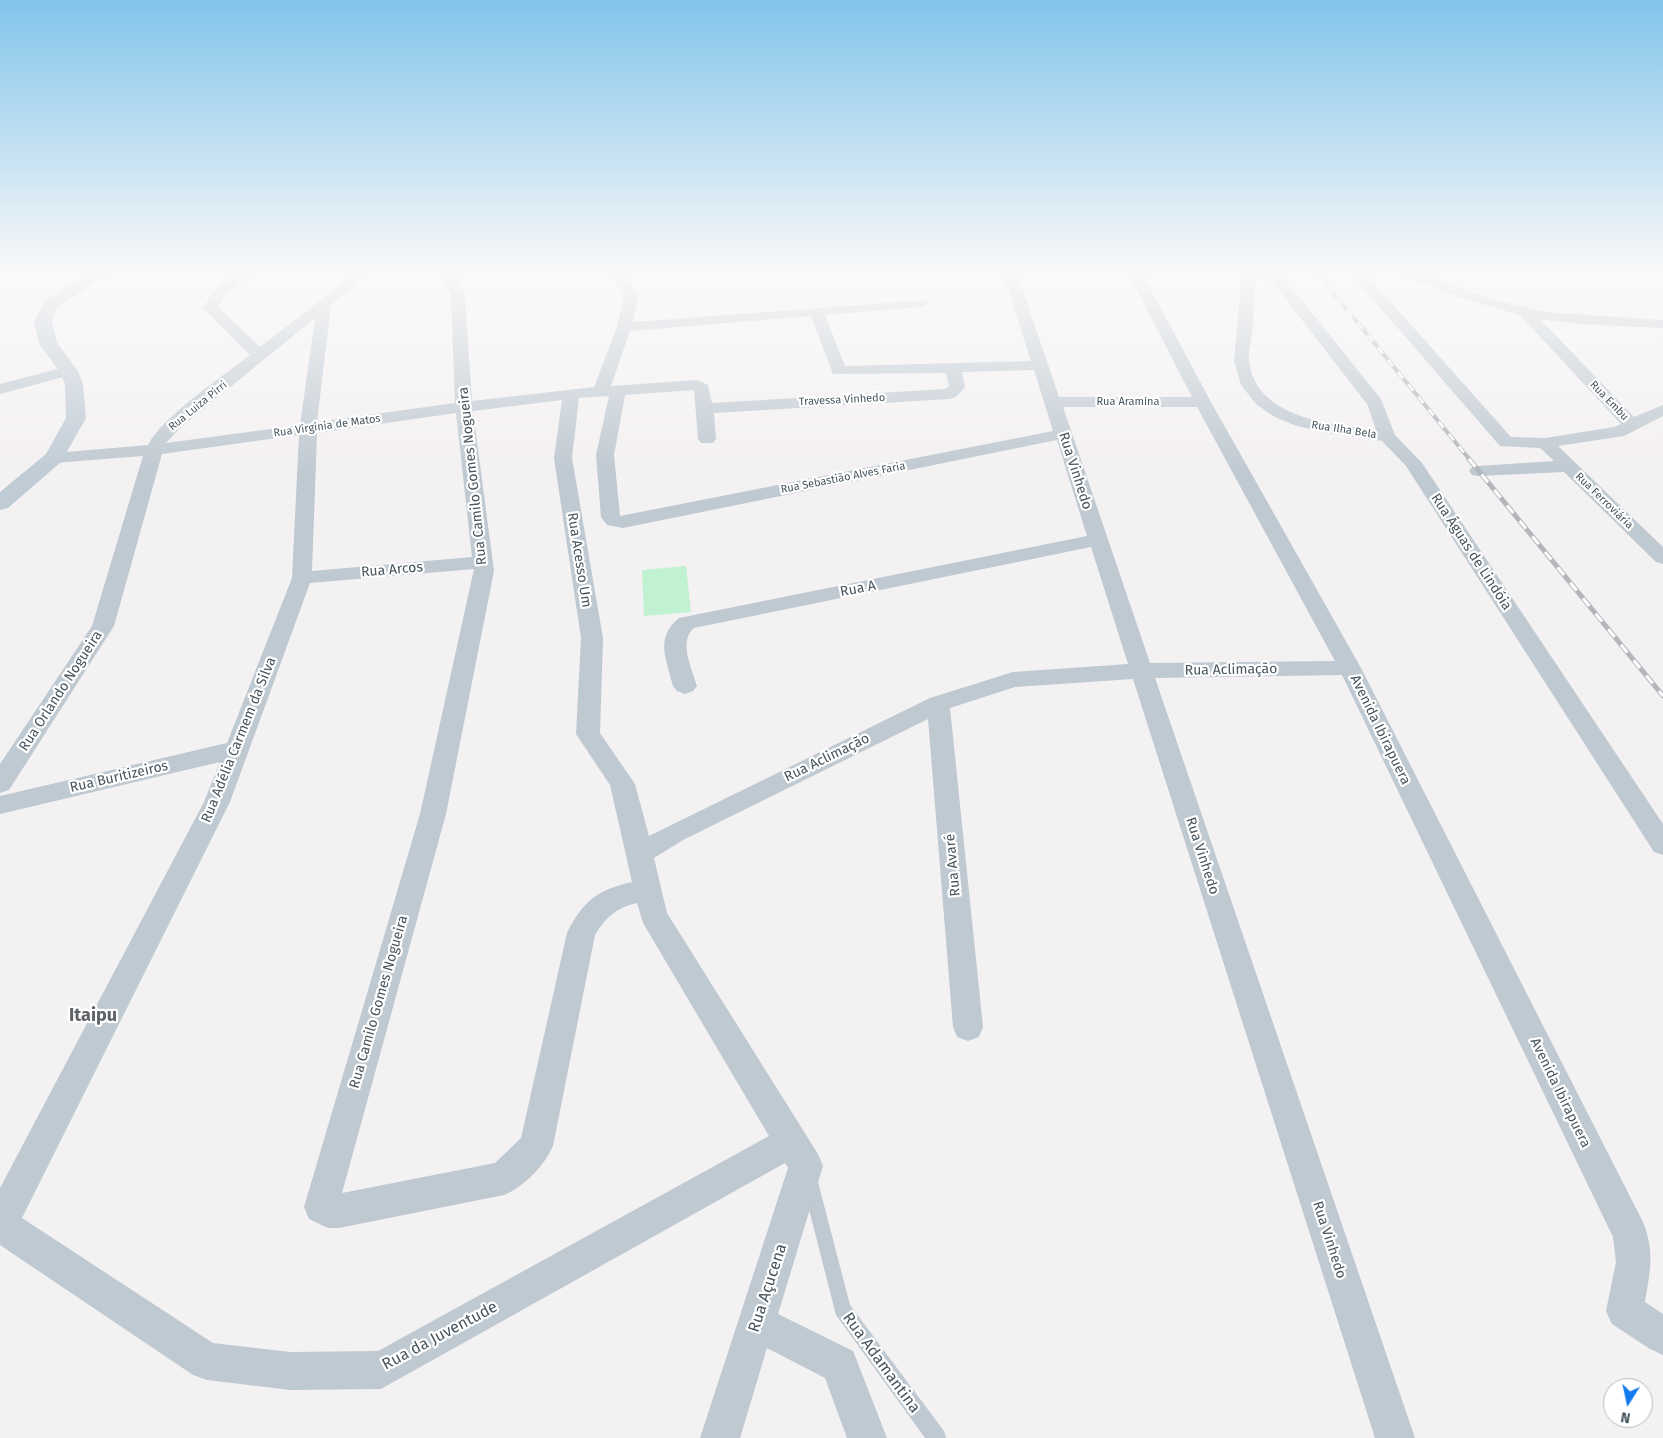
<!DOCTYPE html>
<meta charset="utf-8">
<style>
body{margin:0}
#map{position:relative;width:1663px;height:1438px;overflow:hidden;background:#f4f1f2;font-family:"Fira Sans",sans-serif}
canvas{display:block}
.north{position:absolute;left:1603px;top:1378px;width:50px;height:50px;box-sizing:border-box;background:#fff;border:1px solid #b6bbbf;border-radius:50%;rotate:190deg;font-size:14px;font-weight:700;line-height:20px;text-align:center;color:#485660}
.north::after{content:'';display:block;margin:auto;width:18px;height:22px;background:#137bed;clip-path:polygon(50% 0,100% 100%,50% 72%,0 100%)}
</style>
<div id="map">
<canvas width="1663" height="1438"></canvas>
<div class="north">N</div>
</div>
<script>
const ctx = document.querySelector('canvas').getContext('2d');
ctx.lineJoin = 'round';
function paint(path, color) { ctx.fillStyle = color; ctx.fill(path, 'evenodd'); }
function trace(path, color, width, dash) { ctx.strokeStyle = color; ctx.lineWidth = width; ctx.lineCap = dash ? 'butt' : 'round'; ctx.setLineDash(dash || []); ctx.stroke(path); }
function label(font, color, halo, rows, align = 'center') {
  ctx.font = font + ' "Fira Sans",sans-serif'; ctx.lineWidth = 4.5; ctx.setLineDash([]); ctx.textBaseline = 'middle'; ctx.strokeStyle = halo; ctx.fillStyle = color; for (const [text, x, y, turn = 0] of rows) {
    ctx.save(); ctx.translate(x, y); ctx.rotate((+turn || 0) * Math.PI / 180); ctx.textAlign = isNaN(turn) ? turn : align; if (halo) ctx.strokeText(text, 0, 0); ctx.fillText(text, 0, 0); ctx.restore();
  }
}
const green = new Path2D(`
 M686,566l5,46 -47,4 -2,-46z`);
const lane = new Path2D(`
 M810,1174l6,2 2,6 32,123 94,126 2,7h-21l-89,-123 -34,-133 2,-6z`);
const street = new Path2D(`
 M238,273h16l-28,21 -8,13 42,40 96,-74h16l-41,32 -14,117 138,-19 -4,-107 -6,-14 -7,-9h15l6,8 6,15 7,105 122,-14 23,-60 7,-30 -13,-24h14l13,24 -5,25 293,-22 2,3 -2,3 -5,1 -96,8 20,51 186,-5 -28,-88h14l42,124h133l-64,-124h14l69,129 150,266 282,554c12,30 7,50 2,80l18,12v41l-13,-6 -38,-25 -6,-13 10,-49 -3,-25 -271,-562 -187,3 260,760h-40l-242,-759 -118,8 -65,21 33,319 -4,10 -11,4 -11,-4 -4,-10 -25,-308 -245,121 -29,18 13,55 151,241 5,12 -45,148 75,37 34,87h-40l-22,-60 -58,-30 -27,90h-40l88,-270 -3,-5 -404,226 -91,1 -83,-10 -14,-5 -193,-130v-57l204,-386 16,-40 -220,52v-18l227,-53 65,-165 7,-143 -137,19 -48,172 -105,164 -9,3v-29l92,-138 51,-170 -89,7 -6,-1 -3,-4 3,-4 6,-1 94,-8c14,-28 75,-69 102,-90l-47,-47 13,-20zM811,316l22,58 113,-1 3,13 -4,3 -233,14 -4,-18 -11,-5 -86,6 19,-55zM315,318l-15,107 -134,18 14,-15zM1034,370l19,61 -433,85 -6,-61 11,-60 69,-5 4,49 3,4h12l3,-4 -2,-26 236,-14 6,-2 9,-10 -3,-15zM609,396l-13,59 5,62 6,8 16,3 434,-88 30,96 -408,82c-25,20 -12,42 -6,68l4,5 8,3 8,-3 4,-5c-5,-17 -19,-45 -3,-58l397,-81 37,117 -115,8 -83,26 -281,138 -14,-52 -35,-51 3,-95 -31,-180 7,-60zM562,400l-8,58 27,180 -5,96 34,51 22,97c-35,8 -49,19 -65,51l-46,205 -26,25 -153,30 104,-379 48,-243 -21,-160zM1063,407h134l138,254 -185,2zM456,413l16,144 -160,14 5,-138zM474,569l-54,245 -116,393 5,12 19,9h11l165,-33c20,-8 40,-29 49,-49l42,-211c11,-18 21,-27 42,-32l6,20 126,213 -391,215 -88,1 -77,-9 -191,-125 208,-416 80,-219z
 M1242,273h14c-1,21 -2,41 -4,61 -1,9 -4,18 -3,27 7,58 82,63 127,69l-9,-26 -93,-120 -16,-11h17l9,5 97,121 14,36 27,28 241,361v31l-9,-3 -248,-386 -24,-25 -60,-9 -28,-7 -21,-9 -17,-12 -15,-19 -7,-24z
 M1350,273h15l146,164 34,1 69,-11 7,-3 -101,-109 -59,-17 -58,-22 -2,-3h20l70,26 55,13 117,8v8l-84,-4 -39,-5 94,98 29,-12v11l-39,20 -66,10 105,101v17l-7,-2 -92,-90 -86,4 -6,-1 -3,-4 3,-4 6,-1 76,-5 -14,-13 -40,-2z
 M69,366l6,2 2,3 -2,3 -75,20v-10z`);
const secondary = new Path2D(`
 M90,273h19l-52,35 -5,14 5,21 21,28 5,13 3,34 -25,44 -53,46 -8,2v-18l46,-38 20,-36 -1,-34 -5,-12 -21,-28 -5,-22 10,-21z`);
const railFar1 = new Path2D(`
 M1317,273l153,187`);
const rail = new Path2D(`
 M1469,459l194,237`);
const farStreetnames = [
 ["Travessa Vinhedo",842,400,-3],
 ["Rua Embu",1609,401,46],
 ["Rua Aramina",1128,402],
 ["Rua Luiza Pirri",198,406,-39],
 ["Rua Virgínia de Matos",327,426,-8],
 ["Rua Ilha Bela",1344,430,9],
 ["Rua Sebastião Alves Faria",843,478,-11],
 ["Rua Ferroviária",1604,501,44]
];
const streetNames = [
 ["Rua Vinhedo",1075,471,72],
 ["Rua Camilo Gomes Nogueira",473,476,-96],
 ["Rua Águas de Lindóia",1471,552,57],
 ["Rua Acesso Um",579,560,81],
 ["Rua Arcos",392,570,-5],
 ["Rua A",858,589,-11],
 ["Rua Aclimação",1231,670,-1],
 ["Rua Orlando Nogueira",61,691,-57],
 ["Avenida Ibirapuera",1380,730,64],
 ["Rua Adélia Carmem da Silva",239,740,-68],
 ["Rua Aclimação",827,758,-26],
 ["Rua Buritizeiros",119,777,-13],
 ["Rua Vinhedo",1202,856,72],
 ["Rua Avaré",953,865,-95],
 ["Rua Camilo Gomes Nogueira",379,1002,-74],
 ["Avenida Ibirapuera",1560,1093,64],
 ["Rua Vinhedo",1329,1240,72]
];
const nearStreetnames = [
 ["Rua Açucena",768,1288,-72],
 ["Rua da Juventude",440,1336,-28],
 ["Rua Adamantina",881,1363,54]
];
const nearNeighbourhoodnames = [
 ["Itaipu",93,1016]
];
paint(green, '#c0f2d1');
paint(lane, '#bfc9d1');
paint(street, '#bfc9d1');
paint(secondary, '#bfcbd5');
trace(railFar1, '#b3b7bc', 4);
trace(rail, '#b3b7bc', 5);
trace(railFar1, '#fff', 2.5, [8]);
trace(rail, '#fff', 3, [10]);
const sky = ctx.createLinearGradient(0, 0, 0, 475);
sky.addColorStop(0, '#83c5eb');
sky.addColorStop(0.57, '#faf9f9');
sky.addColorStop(1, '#faf9f900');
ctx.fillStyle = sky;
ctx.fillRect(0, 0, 1663, 475);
label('11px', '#485660', '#fff', farStreetnames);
label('14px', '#485660', '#fff', streetNames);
label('16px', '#485660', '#fff', nearStreetnames);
label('bold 18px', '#5e6267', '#fff', nearNeighbourhoodnames);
</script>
